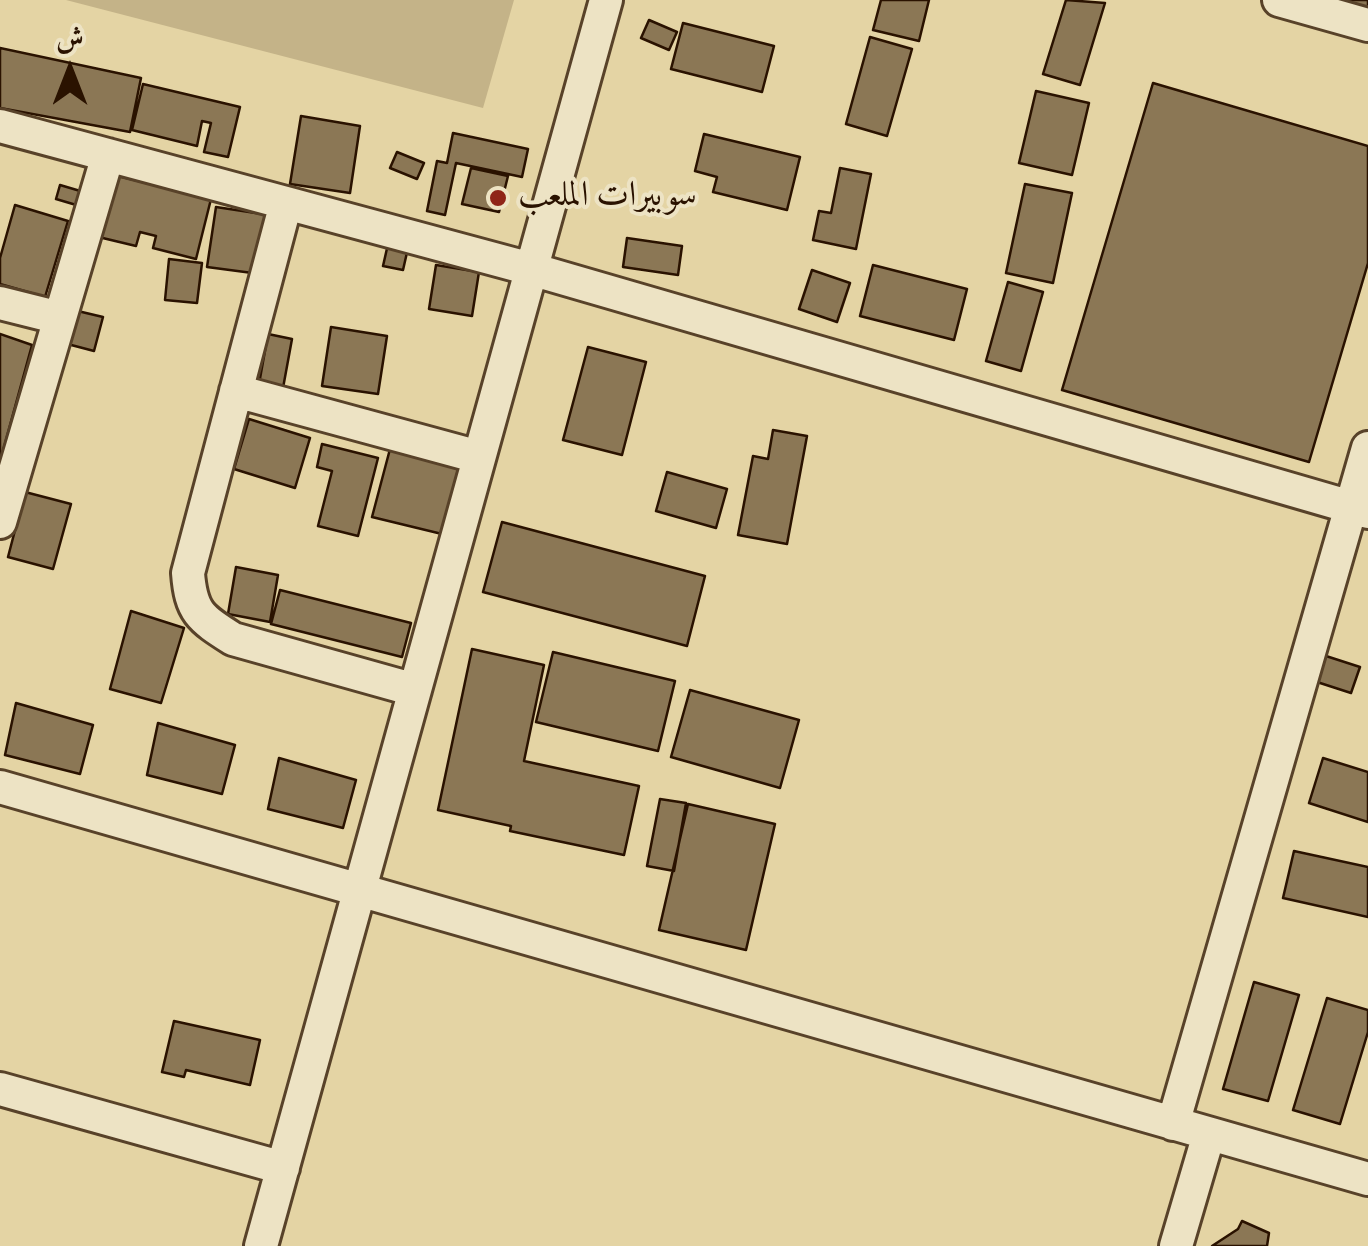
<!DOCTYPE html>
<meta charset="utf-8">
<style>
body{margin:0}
#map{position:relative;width:1368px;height:1246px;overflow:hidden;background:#e4d4a4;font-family:"IM FELL English",Amiri,serif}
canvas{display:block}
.north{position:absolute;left:20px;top:20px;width:100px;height:100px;-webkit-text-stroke:8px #ede3c4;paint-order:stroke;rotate:0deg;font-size:28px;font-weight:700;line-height:40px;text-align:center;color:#2a1200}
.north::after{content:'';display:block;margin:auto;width:35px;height:45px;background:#2a1200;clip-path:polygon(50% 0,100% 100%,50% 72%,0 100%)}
</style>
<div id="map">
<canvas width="1368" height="1246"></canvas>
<div class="north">ش</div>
</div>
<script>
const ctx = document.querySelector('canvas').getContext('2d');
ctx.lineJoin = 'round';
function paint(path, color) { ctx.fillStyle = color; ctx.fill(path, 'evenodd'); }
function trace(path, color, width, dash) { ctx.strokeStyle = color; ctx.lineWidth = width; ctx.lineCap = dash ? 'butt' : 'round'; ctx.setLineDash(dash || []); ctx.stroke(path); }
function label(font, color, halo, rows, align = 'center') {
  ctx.font = font + ' "IM FELL English",Amiri,serif'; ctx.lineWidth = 8; ctx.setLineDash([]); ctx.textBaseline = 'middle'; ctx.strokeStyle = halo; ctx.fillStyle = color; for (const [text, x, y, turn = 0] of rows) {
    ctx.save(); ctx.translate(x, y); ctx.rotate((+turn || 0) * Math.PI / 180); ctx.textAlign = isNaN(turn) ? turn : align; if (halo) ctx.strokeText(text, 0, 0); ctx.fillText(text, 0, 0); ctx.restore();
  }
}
const green = new Path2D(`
 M66,0h448l-31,108z`);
const building = new Path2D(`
 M881,0h48l-10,41 -46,-11z
 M1066,0l39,3 -25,82 -37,-11z
 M1336,0h32v8l-3,6z
 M649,20l28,12 -8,18 -28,-12z
 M683,23l91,23 -12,46 -91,-23z
 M870,37l42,12 -25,87 -41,-12z
 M0,48l141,30 -11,54 -130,-24z
 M1153,83l215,63v117l-59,199 -247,-72z
 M143,84l97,23 -12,50 -24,-5 7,-29 -9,-2 -5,25 -65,-16z
 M1036,91l53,12 -17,72 -53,-12z
 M301,116l59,10 -10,67 -60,-9z
 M453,133l75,16 -6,28 -66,-14 -11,52 -18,-4 10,-50 10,2z
 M704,134l96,23 -13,53 -74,-18 4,-15 -22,-6z
 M397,152l27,11 -7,16 -27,-11z
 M471,168l37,8 -9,36 -37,-8z
 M840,168l31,6 -15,75 -43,-9 6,-29 12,2z
 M102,172l109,27 -15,60 -43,-11 3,-12 -16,-4 -4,14 -50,-12z
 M1025,184l47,9 -19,90 -47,-10z
 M60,185l27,8 -4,14 -27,-8z
 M15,205l53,16 -23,76 -45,-13v-26z
 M216,207l53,8 -9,59 -53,-7z
 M627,238l55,8 -4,29 -55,-8z
 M388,244l20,4 -5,22 -20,-4z
 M169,259l33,4 -5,40 -32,-3z
 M436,265l43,7 -7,44 -43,-7z
 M873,265l94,24 -13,51 -94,-24z
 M812,270l38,13 -13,39 -38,-13z
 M1008,282l35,10 -22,79 -35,-10z
 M65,308l38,9 -9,34 -38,-10z
 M331,327l56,9 -9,58 -56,-8z
 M0,334l32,11 -32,117z
 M268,334l24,5 -9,49 -24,-4z
 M588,347l58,15 -24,93 -59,-15z
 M249,419l61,19 -15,50 -61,-19z
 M773,430l34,6 -20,108 -49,-9 15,-79 15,3z
 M322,444l56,14 -20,78 -40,-10 14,-55 -15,-4z
 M390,449l69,17 -17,68 -70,-17z
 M667,472l60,17 -11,39 -60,-17z
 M25,492l46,12 -18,65 -45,-12z
 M502,522l203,54 -18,70 -204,-54z
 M236,567l42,8 -8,47 -42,-8z
 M280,590l131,33 -9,34 -131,-33z
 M131,611l53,17 -23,75 -51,-14z
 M472,649l72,16 -20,96 115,25 -15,69 -114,-24 1,-5 -73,-16z
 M553,652l122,29 -17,70 -122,-29z
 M1326,656l34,11 -9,26 -34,-11z
 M690,690l109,30 -19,68 -109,-31z
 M16,703l77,22 -13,49 -75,-19z
 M158,723l77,22 -13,49 -75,-19z
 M279,758l77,22 -13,48 -75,-19z
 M1323,758l45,14v50l-59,-19z
 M660,799l26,4 -12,68 -27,-5z
 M688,804l87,20 -29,126 -87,-20z
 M1294,851l74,16v50l-85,-19z
 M1254,982l45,13 -31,106 -45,-12z
 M1327,998l41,12v22l-28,92 -47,-14z
 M174,1021l86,19 -10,45 -64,-15 -2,7 -22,-5z
 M1242,1221l27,12 -2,13h-55l26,-17z`);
const minor = new Path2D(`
 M1279,0l89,25
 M0,126l531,143 837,243
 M286,203l-98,370c3,39 12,45 45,66l182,51
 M0,303l60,15
 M236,391l243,66
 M0,522l108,-367
 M0,787l1368,392
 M0,1089l283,79
 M1173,1124l195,-676
 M261,1246l345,-1246
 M1176,1246l33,-112`);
const markers = [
 [498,198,10,"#8f2418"]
];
const poiNames = [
 ["سوبيرات الملعب",518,198]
];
paint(green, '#c4b388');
paint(building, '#8b7755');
trace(building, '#2a1200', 2.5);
trace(minor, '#584229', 38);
trace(minor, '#ede3c4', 32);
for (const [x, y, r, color] of markers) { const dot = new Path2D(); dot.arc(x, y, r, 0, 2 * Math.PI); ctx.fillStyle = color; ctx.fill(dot); trace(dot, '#ede3c4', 4); }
label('35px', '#2a1200', '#ede3c4', poiNames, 'left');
</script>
